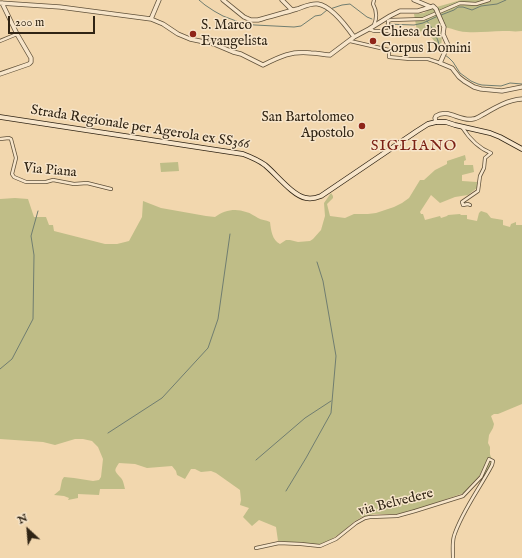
<!DOCTYPE html>
<style>
body{margin:0}
#map{position:relative;width:522px;height:558px;overflow:hidden;background:#f2d7ae;font-family:"IM FELL English",serif}
canvas{display:block}
.north{position:absolute;left:8px;top:510px;width:40px;height:40px;-webkit-text-stroke:3px #f7e5ca;paint-order:stroke;rotate:334deg;font-size:11px;font-weight:700;line-height:16px;text-align:center;color:#302414}
.north::after{content:'';display:block;margin:auto;width:14px;height:18px;background:#302414;clip-path:polygon(50% 0,100% 100%,50% 72%,0 100%)}
.scale{position:absolute;left:8px;top:16px;width:87px;height:18px;box-sizing:border-box;border:2px solid #302414;border-top:0;padding-left:5px;font-size:12px;line-height:14px;white-space:nowrap;color:#302414;-webkit-text-stroke:3px #f7e5ca;paint-order:stroke}
</style>
<div id="map">
<canvas width="522" height="558"></canvas>
<div class="north">N</div>
<div class="scale">200 m</div>
</div>
<script>
const ctx = document.querySelector('canvas').getContext('2d');
ctx.lineJoin = 'round';
function paint(path, color) { ctx.fillStyle = color; ctx.fill(path, 'evenodd'); }
function trace(path, color, width, dash) { ctx.strokeStyle = color; ctx.lineWidth = width; ctx.lineCap = dash ? 'butt' : 'round'; ctx.setLineDash(dash || []); ctx.stroke(path); }
function label(font, color, halo, rows, align = 'center') {
  ctx.font = font + ' "IM FELL English",serif'; ctx.lineWidth = 3; ctx.setLineDash([]); ctx.textBaseline = 'middle'; ctx.strokeStyle = halo; ctx.fillStyle = color; for (const [text, x, y, turn = 0] of rows) {
    ctx.save(); ctx.translate(x, y); ctx.rotate((+turn || 0) * Math.PI / 180); ctx.textAlign = isNaN(turn) ? turn : align; if (halo) ctx.strokeText(text, 0, 0); ctx.fillText(text, 0, 0); ctx.restore();
  }
}
const green = new Path2D(`
 M461,0h61v31c-7,1 -12,0 -19,0 -15,0 -29,3 -44,0 -8,-2 -11,-4 -19,-4v3l2,5 -1,14 -14,-17 -10,-1 -3,-17 10,-1 6,-4z
 M465,155l1,5 -2,1v4h9l1,7 -12,3v6l15,1v6l-9,7 -13,2 -15,6 -9,-8 -11,17 1,2h2l2,6 15,-4 1,2 6,-2 1,-1 12,-1 1,1h6v4l10,2 2,-8 2,-2 6,2 4,5 12,2v5l7,2 1,-3 5,-2v3h6v179l-24,10h-4l-3,2 3,8 -1,4 -4,7 -1,8 2,4c0,8 -1,8 4,14l-2,7 -6,11 -6,-4 -16,18 -6,2 -40,14 -21,5h-23l-12,3 -7,4 -14,12 -11,7 -7,4 -6,1 -39,-4 -2,-14 -17,-7 -7,6 -9,-9 6,-9 -9,-3 1,-5 -1,-10 -24,-17 -5,-2 -10,1 -6,-3h-4l-6,10 -8,-4 -1,-4 -4,-5 -25,2 -12,-4 -16,-1c-5,8 -5,7 1,14 3,2 4,8 5,12h-25l-1,6 -21,-1v4l-10,2 1,-2 -5,-2 -10,-1 6,-5 2,-10 2,-3 10,1 19,3 6,-1 2,-3 2,-18 -5,-12 -6,-6 -9,-2h-8l-20,6 -12,-3 -43,-3v-240l15,-1 13,1 6,18h12l3,8h4l1,6 51,13h12l12,-3 13,-24 1,-16 18,7 45,8 9,1c9,-7 21,-9 31,-5 5,1 8,4 12,6 3,2 8,2 12,4 1,8 2,18 10,22l6,-4h4l8,2 12,-1 3,-2 8,-9 4,-14 -1,-13 7,-10 2,3v2l-6,6 3,12 15,2 9,-4h14l8,-1 18,-6 8,-4 7,-5 11,-18h4l11,-10 12,-6v-3z
 M178,162l1,9 -18,1 -1,-9z`);
const stream = new Path2D(`
 M199,0l6,5 9,6 9,5 21,8 11,1 39,2 7,-1 14,-10 6,-1 6,-5
 M330,9l12,-4 8,-1 17,13 5,2
 M441,15l13,-5 4,-3h5l9,3 9,-4 16,-2 9,-4
 M427,21c7,9 12,20 14,31l2,1
 M386,24l28,1 9,-2 15,-7
 M445,55l4,3 4,4 7,11 11,8 7,3 4,1 19,1 9,-3 12,1
 M0,369l12,-10 21,-40 1,-64 -3,-19 7,-25
 M108,433l54,-35 46,-50 10,-29 12,-85
 M256,460l49,-42 26,-17
 M286,491l20,-33 25,-45 5,-57 -13,-75 -6,-19`);
const minor = new Path2D(`
 M374,0l-1,4c4,7 4,14 1,21
 M369,29l5,2h18v-2l-4,-2v-6l3,-1 32,-1 37,-16 16,1 13,-4
 M0,41l17,-7
 M350,41l39,9v7l21,2h18l12,4
 M462,127c7,11 16,21 29,26l-6,5 -1,10 -4,8 -2,15 -16,11 1,3 5,-1 2,1
 M0,139l9,-1 2,1 5,19 -4,16 2,3 12,5h20l7,-2 21,4 13,-1 24,6
 M256,548l23,-5 22,1 19,2 16,-7 20,-16 9,-5 5,-1 27,-1 18,-5 48,-15 18,-19 8,-18 4,2 -1,4c-12,23 -30,46 -38,71 -2,7 -1,15 -1,22`);
const tertiary = new Path2D(`
 M223,0l21,17 7,3h7c13,-4 26,-7 39,-11 6,-2 14,-6 21,-5 13,2 29,23 36,33
 M282,0l10,10
 M414,0l17,7 2,-1 3,3
 M0,3l60,4 91,12 12,5 15,10 12,5 24,5 19,8 8,2 22,11c18,-9 28,-14 48,-12 7,0 13,2 19,2l24,-18 15,-8 21,-13 10,-5h18l13,-4
 M151,19l8,-19
 M443,25l1,2 -1,7 5,11 -8,18 12,5 7,9 5,4 10,6 7,2 21,2 20,-4
 M0,74l29,-10 2,-2v-4l-14,-24 -15,-31
 M436,122l-1,-4 1,-2c12,-8 24,6 37,3 3,0 7,-3 11,-5 12,-7 24,-14 38,-15`);
const secondary = new Path2D(`
 M0,117l243,37c8,3 15,6 22,11 11,9 28,31 41,33 5,1 10,0 15,-2l96,-65 11,-7 8,-2h10l9,3 35,8 10,4 22,12`);
const tertiaryBridge = new Path2D(`
 M436,9l7,16`);
const markers = [
 [193,34,4,"#8f2418"],
 [373,41,4,"#8f2418"],
 [362,126,4,"#8f2418"]
];
const poiNames = [
 ["S. Marco",201,26],
 ["Evangelista",201,42],
 ["Chiesa del",381,33],
 ["Corpus Domini",381,49],
 ["San Bartolomeo",354,118,"right"],
 ["Apostolo",354,134,"right"]
];
const streetNames = [
 ["Strada Regionale per Agerola ex SS366",140,128,9],
 ["Via Piana",50,171,5],
 ["via Belvedere",396,503,-14]
];
const neighbourhoodNames = [
 ["SIGLIANO",414,147]
];
paint(green, '#bfbd87');
trace(stream, '#707d70', 1);
trace(minor, '#60513a', 4);
trace(tertiary, '#60513a', 5);
trace(secondary, '#302414', 5.5);
trace(minor, '#f7e5ca', 2.5);
trace(tertiary, '#f7e5ca', 3.5);
trace(secondary, '#f7e5ca', 4);
trace(tertiaryBridge, '#60513a', 5, []);
trace(tertiaryBridge, '#f7e5ca', 3.5);
for (const [x, y, r, color] of markers) { const dot = new Path2D(); dot.arc(x, y, r, 0, 2 * Math.PI); ctx.fillStyle = color; ctx.fill(dot); trace(dot, '#f7e5ca', 1.5); }
label('14px', '#302414', '#f7e5ca', poiNames, 'left');
label('14px', '#302414', '#f7e5ca', streetNames);
ctx.letterSpacing = '1px';
label('15px', '#7a1f14', '#f7e5ca', neighbourhoodNames);
ctx.letterSpacing = '0px';
</script>
